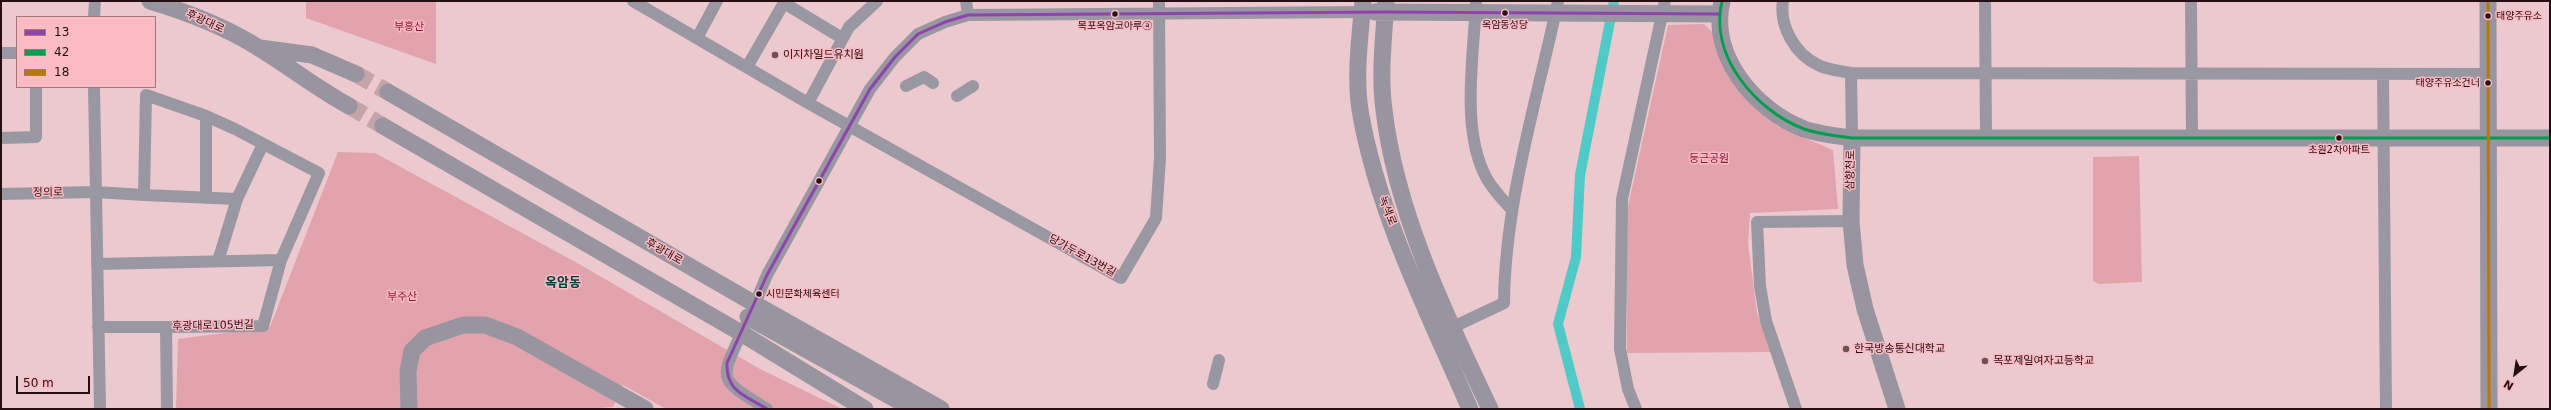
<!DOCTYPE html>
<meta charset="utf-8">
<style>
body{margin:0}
#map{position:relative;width:2551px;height:410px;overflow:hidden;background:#ecc9ce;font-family:"DejaVu Sans",sans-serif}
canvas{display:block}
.frame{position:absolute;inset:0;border:2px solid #250f13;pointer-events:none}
.legend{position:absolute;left:16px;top:16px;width:140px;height:72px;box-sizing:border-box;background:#fabbc3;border:1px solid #a5767d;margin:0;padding:5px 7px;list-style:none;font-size:12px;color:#250f13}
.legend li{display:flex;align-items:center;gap:8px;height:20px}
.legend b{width:20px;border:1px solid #a5767d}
.north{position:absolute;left:2495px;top:354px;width:40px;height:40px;-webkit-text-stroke:3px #fabbc3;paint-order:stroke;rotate:210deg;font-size:11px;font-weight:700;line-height:16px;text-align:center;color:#250f13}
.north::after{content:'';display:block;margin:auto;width:14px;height:18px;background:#250f13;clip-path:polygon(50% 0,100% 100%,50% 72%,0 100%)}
.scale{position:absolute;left:16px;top:376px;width:74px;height:18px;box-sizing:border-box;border:2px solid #250f13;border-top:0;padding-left:5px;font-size:12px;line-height:14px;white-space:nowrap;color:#250f13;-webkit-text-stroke:3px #fabbc3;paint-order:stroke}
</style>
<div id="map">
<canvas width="2551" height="410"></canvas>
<div class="frame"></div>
<ul class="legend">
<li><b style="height:5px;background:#8e44ad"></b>13</li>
<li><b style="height:5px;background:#029e4e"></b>42</li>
<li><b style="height:5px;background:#b87906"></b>18</li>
</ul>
<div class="north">N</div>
<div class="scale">50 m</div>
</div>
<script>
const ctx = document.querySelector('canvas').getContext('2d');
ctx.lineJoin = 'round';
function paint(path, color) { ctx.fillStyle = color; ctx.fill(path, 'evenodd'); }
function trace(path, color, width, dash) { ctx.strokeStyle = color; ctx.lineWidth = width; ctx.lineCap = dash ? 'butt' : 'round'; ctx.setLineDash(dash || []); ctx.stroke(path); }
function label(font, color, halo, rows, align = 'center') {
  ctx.font = font + ' "DejaVu Sans","Noto Sans KR",sans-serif'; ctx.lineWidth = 3; ctx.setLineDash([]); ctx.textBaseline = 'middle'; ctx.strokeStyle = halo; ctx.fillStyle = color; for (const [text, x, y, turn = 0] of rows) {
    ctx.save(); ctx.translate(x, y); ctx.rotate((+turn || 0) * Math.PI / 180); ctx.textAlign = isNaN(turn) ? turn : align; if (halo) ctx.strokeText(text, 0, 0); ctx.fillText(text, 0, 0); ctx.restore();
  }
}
const green = new Path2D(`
 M306,1h130v63l-130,-46z
 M1704,24l8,8 17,46 30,34 32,20 42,18 5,59 -88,4 -2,30 9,70 15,39 -145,1v-142l41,-186z
 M338,152l37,1 204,111 181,105 82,40h-176l-43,-24 -10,22 -30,2h-407l2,-70 92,-12z
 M2139,156l3,126 -43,2 -6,-3v-124z`);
const canal = new Path2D(`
 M1580,409l-22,-85 18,-67 4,-82 34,-174`);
const secondaryTunnel = new Path2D(`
 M356,74l32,18
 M349,106l34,20`);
const street = new Path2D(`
 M633,1l175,102 41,-76 28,-26
 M966,1l2,14
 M1476,1c-2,54 -16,130 11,178 7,12 16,21 25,31
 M1783,1c-4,25 12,53 35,64 10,5 23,6 33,8l638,1
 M1985,1l1,137
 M2191,1l1,137
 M784,3l58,35
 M94,17l1,-16
 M697,38l20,-37
 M1,53h16
 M747,67l38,-66
 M1851,73l1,65
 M2383,75l3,334
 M906,86l18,-9 9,6
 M94,87l6,322
 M957,96l16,-10
 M808,103l313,175 35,-60 4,-60 -1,-157
 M206,116v82
 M1,138l35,-1v-50
 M1,194l95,-2 48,3 2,-100 60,21 29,13 84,44 -38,87 -18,66 -97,1 1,82
 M144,195l93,4
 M218,261l19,-62 26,-55
 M97,264l184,-4
 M752,311l15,-36 103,-186 25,-32 23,-23 27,-12 23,-7 394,-3
 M98,327h68
 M744,327c-24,54 -29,50 23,82
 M1451,328l53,-25c1,-103 33,-202 54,-302
 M1213,384l6,-24
 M1636,409l-8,-20 -8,-40 2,-150 43,-198
 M1796,409l-30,-88 -6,-35 -3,-64 94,-1`);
const secondary = new Path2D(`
 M150,1c37,11 76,26 109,47 31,19 57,40 90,58
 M1363,1c-3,37 -9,78 -2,115 19,103 68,198 109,293
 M1386,1c-2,36 -7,73 -2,109 12,103 62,206 106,299
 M1722,1c-13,55 33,109 82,128 15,5 32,7 48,9h698
 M2488,1l1,408
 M1375,12l344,2
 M260,48l52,7 44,19
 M388,92l367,212 186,105
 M383,126l358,207 124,76
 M1852,138l-1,83 4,44 10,44 32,100
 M748,317l165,92
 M409,409l-1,-38 4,-20 13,-13 38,-13h22l32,12 128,72`);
const bus1 = new Path2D(`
 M767,409c-22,-14 -41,-17 -40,-46l40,-88 103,-186 25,-32 23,-23 27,-12 23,-7 417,-3 334,2`);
const bus2 = new Path2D(`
 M1722,1c-13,55 33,109 82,128 15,5 32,7 48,9h698`);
const bus3 = new Path2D(`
 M2488,1l1,408`);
const markers = [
 [1505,13,3.5,"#250f13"],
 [1115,14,3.5,"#250f13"],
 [2488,16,3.5,"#250f13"],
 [775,55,4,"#6b5054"],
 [2488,83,3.5,"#250f13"],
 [2339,138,3.5,"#250f13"],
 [819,181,3.5,"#250f13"],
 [759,294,3.5,"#250f13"],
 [1846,349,4,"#6b5054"],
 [1985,361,4,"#6b5054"]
];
const busNames = [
 ["태양주유소",2496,16,"left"],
 ["옥암동성당",1505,25],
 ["목포옥암코아루ⓐ",1115,26],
 ["태양주유소건너",2480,83,"right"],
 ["초원2차아파트",2339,150],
 ["시민문화체육센터",766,294,"left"]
];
const streetNames = [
 ["후광대로",205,22,25],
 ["삼향천로",1851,170,-89],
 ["정의로",48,193,-1],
 ["녹색로",1387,211,69],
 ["후광대로",664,252,30],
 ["당가두로13번길",1082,256,29],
 ["후광대로105번길",213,326,-1]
];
const parkNames = [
 ["부흥산",409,27],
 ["둥근공원",1709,159],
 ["부주산",402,297]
];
const poiNames = [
 ["이지차일드유치원",783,55],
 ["한국방송통신대학교",1854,349],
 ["목포제일여자고등학교",1993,361]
];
const quarterNames = [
 ["옥암동",563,284]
];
paint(green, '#e3a3ac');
trace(canal, '#4fcac7', 10);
trace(secondaryTunnel, '#c4a4a9', 17, [17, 8]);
trace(street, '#9897a2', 12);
trace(secondary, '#9895a0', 17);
trace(bus1, '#8e44ad', 3);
trace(bus2, '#029e4e', 3);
trace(bus3, '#b87906', 3);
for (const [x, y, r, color] of markers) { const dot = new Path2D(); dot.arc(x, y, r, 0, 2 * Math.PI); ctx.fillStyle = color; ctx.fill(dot); trace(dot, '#fabbc3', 1.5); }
label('10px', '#250f13', '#fabbc3', busNames);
label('11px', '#250f13', '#fabbc3', streetNames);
label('11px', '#8e153a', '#fabbc3', parkNames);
label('11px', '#250f13', '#fabbc3', poiNames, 'left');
label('bold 13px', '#004240', '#fabbc3', quarterNames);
</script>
